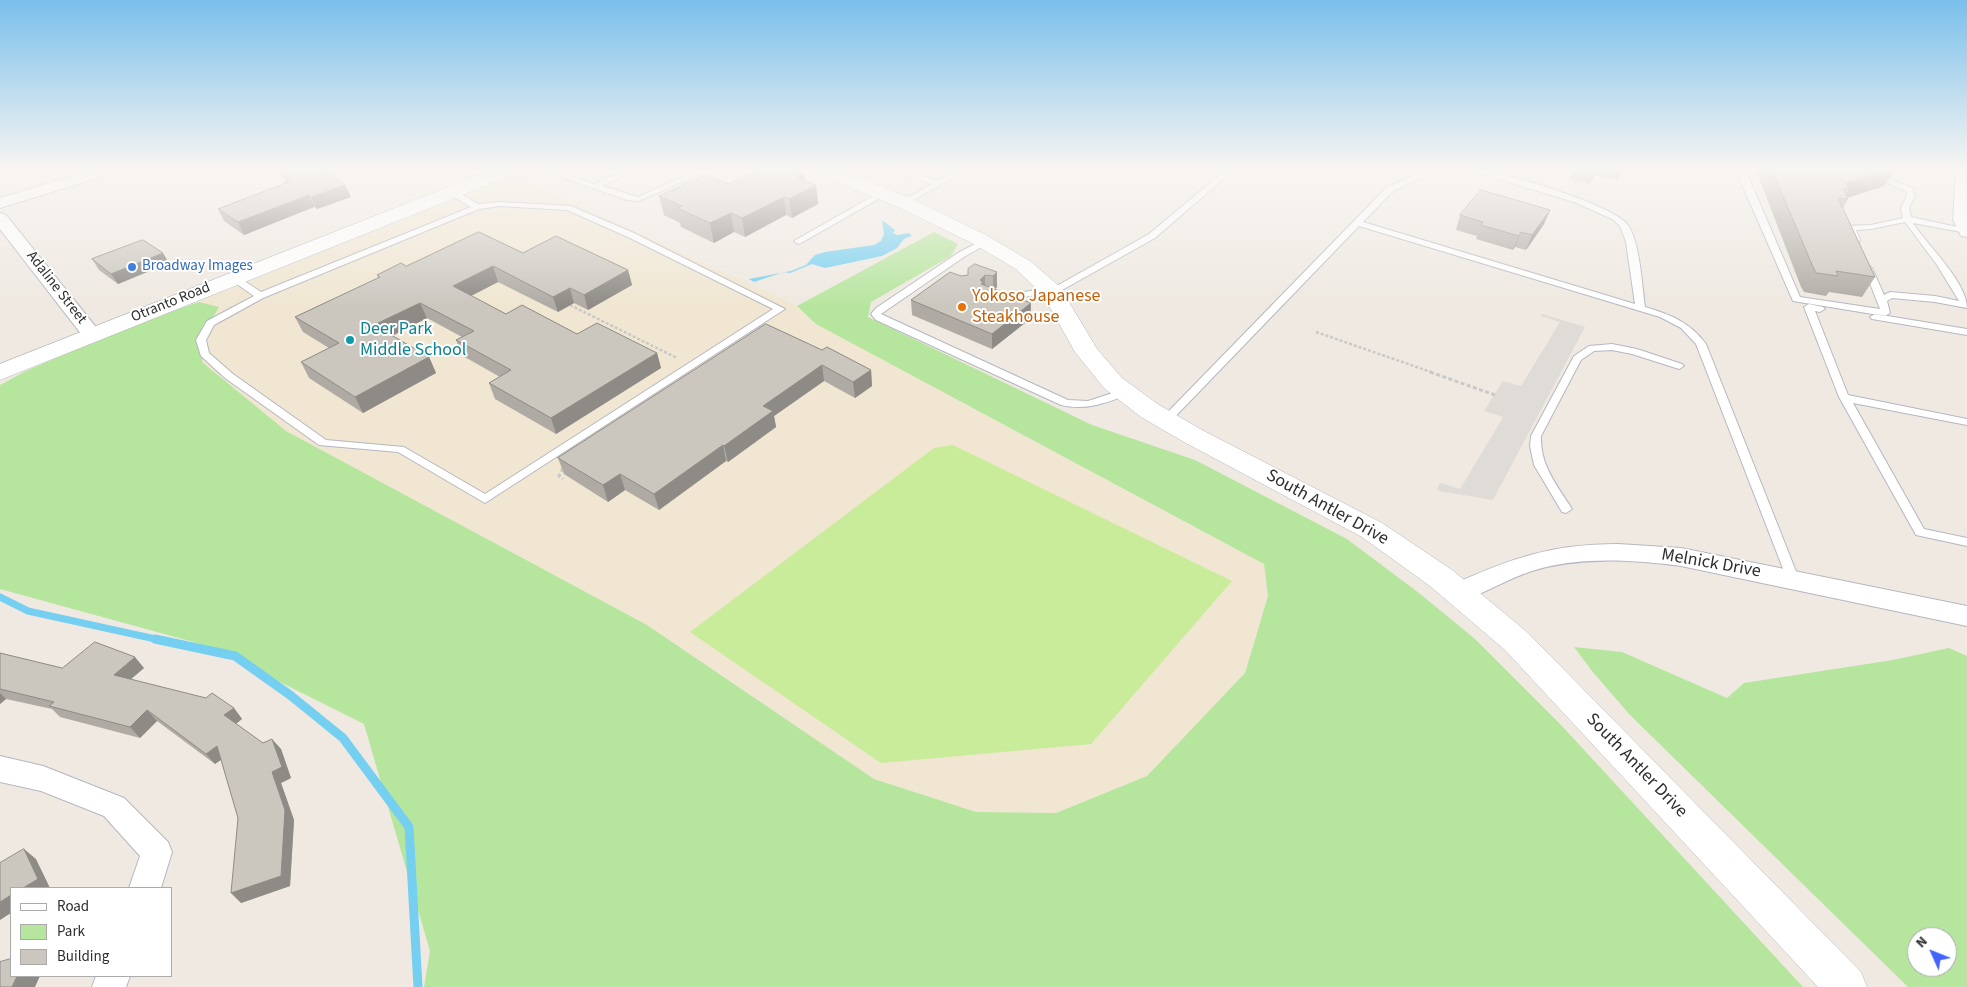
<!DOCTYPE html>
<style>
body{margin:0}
#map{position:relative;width:1967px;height:987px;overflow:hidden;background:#efe9e1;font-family:"Source Sans 3",sans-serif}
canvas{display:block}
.legend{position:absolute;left:10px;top:887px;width:162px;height:90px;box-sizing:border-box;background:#fff;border:1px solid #ababab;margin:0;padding:6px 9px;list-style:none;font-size:15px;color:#2e2e2e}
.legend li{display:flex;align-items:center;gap:10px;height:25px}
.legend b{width:25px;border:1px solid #ababab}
.north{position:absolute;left:1907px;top:927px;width:50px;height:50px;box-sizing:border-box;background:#fff;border:1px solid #ababab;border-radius:50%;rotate:314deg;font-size:14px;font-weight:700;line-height:20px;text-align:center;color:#2e2e2e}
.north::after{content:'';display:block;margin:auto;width:18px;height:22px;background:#4264fb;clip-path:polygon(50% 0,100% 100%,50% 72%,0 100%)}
</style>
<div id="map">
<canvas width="1967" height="987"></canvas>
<ul class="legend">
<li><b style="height:6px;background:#fff"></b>Road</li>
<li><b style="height:14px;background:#b6e59e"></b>Park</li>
<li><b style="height:14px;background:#cbc7bf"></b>Building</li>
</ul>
<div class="north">N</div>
</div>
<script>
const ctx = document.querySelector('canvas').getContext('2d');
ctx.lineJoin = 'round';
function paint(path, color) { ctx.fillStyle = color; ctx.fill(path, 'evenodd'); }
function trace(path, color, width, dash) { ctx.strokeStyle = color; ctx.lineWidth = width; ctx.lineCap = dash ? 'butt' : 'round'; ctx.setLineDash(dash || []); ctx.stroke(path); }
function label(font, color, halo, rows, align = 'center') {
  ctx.font = font + ' "Source Sans 3",sans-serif'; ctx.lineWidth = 4; ctx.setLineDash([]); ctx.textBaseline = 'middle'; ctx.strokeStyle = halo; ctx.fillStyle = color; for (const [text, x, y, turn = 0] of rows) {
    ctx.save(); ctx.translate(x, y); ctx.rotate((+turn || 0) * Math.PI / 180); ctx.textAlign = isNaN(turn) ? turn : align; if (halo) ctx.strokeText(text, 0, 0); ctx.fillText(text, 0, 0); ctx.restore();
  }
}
const education = new Path2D(`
 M505,171l292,135 19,18 448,240 4,32 -23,76 -98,104 -91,37 -80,-1 -102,-33 -227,-154 -361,-194 -84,-69 5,-34 12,-21 -20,-5 -4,-8z`);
const green = new Path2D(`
 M934,232l24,12 -7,12 -80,46 -3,15 224,108 103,35 152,79 72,54 56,46 86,86 242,262h-1379l6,-36 -66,-227 -156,-78 -208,-57v-204l26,-14 79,-34 73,-28 21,-7 20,5 -12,21 -5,34 84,69 361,194 227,154 102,33 80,1 91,-37 98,-103 23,-77 -4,-32 -448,-240 -19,-18z
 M1574,647l48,5 105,46 17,-15 149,-23 56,-12 18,8v331h-59l-278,-272 -38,-44zM1917,937h30v30h-30z`);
const pitch = new Path2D(`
 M953,445l279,136 -141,163 -210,19 -191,-131 244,-184z`);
const plaza = new Path2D(`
 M1542,314l43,13 -92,173 -54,-9 -2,-2 3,-6 20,6 43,-72 -19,-6 19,-30 18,5 39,-64 -19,-6z`);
const water = new Path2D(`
 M882,220l13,10 -2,3 4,2 12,-2 3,3 -8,3 -7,9 -15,8 -57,12 -13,-4 -22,9 -6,-1 -30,10 -5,-3 42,-8 15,-6 9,-10 10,-3 49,-7 7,-4 3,-7z`);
const streamFar1 = new Path2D(`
 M0,597l28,14 132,29`);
const stream = new Path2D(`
 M155,639l80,17 55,39 53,43 66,89 9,160`);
const pathFar1 = new Path2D(`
 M570,305l107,53
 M1316,332l118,41`);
const path = new Path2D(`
 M1430,372l65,23
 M563,468l-4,8 4,3`);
const service = new Path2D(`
 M538,169h11l45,15 36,-15h10l-38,17 36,11 62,-28h10l-71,32 -12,-1z
 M889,169h11l37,12 22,-12h9l-63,36h-3v-4l30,-17z
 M1227,169h8l-80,69 -100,56 -7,-1 -48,8 -5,-3 5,-3 53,-7 96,-54z
 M1431,169h10l-48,22 -30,31 272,82 -9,-62 -6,-16 -8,-7 -38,-17 -109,-33c26,-2 147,35 162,55 13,16 15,62 18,83 24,7 45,15 61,37l93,235 -2,3h-8l-2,-3 -91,-235 -15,-16 -21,-11 -301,-91 -190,197h-8l-1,-2 1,-2 226,-232z
 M1737,169h8l55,128 80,12 -16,-41 4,-3 4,3 12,27 6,-3 45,4 24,5 -22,-36 -32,-43 -34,7 -15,1 4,10 -1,2h-6l-6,-14 1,-2 23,-1 32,-7 -2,-10 6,-12 -1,-5 -51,-22h10l47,19 3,8 -6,12 2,9 56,12v4l-54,-10c14,22 54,59 54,85l-32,-6 -43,-4 -5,3 3,12 -5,3 -92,-15 -49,-112z
 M449,190h6l23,14 22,-2 71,4 65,28 149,75 -300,194 -87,-51 -79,-7 -94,-67 -24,-22 -5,-16 11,-19 47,-25 -23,-16v-4h6l24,16 210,-85 -22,-13zM500,206l67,4 63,28 143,71 -288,185 -81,-47 -78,-7 -93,-66 -24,-21 -3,-13 8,-15 49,-27 216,-89z
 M880,192l7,2 -86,49 -3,1 -4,-3z
 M984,239l3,1v4l-23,13 -83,57 187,86 20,1 37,-12 5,3 -1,2c-23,9 -43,17 -68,11l-185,-85 -5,-6 5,-6 82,-55z
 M1809,304l14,3 2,2 -5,3 -5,-1 33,84 119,24v6l-114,-22 71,126 43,9v8l-51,-11 -77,-138 -35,-90z
 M1875,314l92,15v6l-95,-16 -2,-2z
 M1612,344l25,5 45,15 2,2 -5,3 -47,-15 -20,-4 -18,1 -13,9 -40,76c-1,30 16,49 31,73l-6,4 -4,-1 -28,-47 -4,-19 1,-10 43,-80 15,-10z`);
const minor = new Path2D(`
 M1956,169h11v68l-6,-1 -8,-16z
 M92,170l5,2 3,3 -3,3 -97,30v-10z
 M0,213l6,2 93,116 2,4 -2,4 -7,2 -7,-2 -85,-110z
 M1618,544l63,4 286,58v20l-286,-60c-48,-6 -102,-10 -149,5 -25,8 -48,23 -74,31l-9,-2 -3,-7 3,-7c61,-27 100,-42 169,-42z
 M0,756l43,10 81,32 44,44 4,10 -11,36h-32l11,-32 -36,-40 -63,-25 -41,-9z
 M96,976h34l-4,11h-34z`);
const tertiary = new Path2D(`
 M494,169h25l-2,4 -517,207v-16z
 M814,169h25l71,29 76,37 44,26 30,26 37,62 25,29 37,27 43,25 180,93 70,47 75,62 334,340 6,15h-49l-313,-337 -75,-64 -68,-49 -178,-95 -43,-25 -37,-29 -29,-36 -32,-57 -27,-26 -44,-26 -76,-37 -80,-33z`);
const wall = new Path2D(`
 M927,169h12l-4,2z
 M1573,169h51l-7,11 -22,-5 -6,9 -20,-5z
 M1757,169h138l-11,17 -37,12 1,1 -5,9 32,69 -13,20 -33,-5 -3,4 -22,-4 -3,-5 -45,-117z
 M281,174l64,11 6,12 -34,12 -3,-2 -70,28 -20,-14 -6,-12 68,-26z
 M805,181l11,4 2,19 -26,14 -6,-3 -41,22 -11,-5 -20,11 -33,-16 -1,-4 -16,-8 -5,-19 69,-12z
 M1550,210l-6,14 -18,26 -11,-3 -2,3 -37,-11 1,-3 -21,-6 4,-15z
 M523,253l105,17 4,15 -44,25 -14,-7 -16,9 -60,-30 -27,14 35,18 71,20 80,19 4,15 -105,66 -61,-35 -6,-16 11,-6 -37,-21 -7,-16 6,-3 -35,-19 -35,18 37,21 7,16 -73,40 -54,-35 -8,-16 28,-14 -26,-16 -8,-15 83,-39 -1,-3 29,-9z
 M92,259l77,4 -51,21 -19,-14z
 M997,272v15l-2,2 36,14 -1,16 -38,30 -80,-34 -1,-15 50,-24z
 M822,350l49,20 1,16 -17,12 -31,-17 -50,35 2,11 -48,35 -2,-1 -67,49 -34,-20 -17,12 -44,-28 -6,-16z
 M0,653l62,15h82l-13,11 103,29 8,11 -6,5 27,19 18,6 10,29 -10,5 13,37 -4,66 -49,17 -3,-85 -17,-58 -6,4 -58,-43 -17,17 -80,-21 -8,-8 -46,-10 -6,5z`);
const shadedWall = new Path2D(`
 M1595,169h2l-2,6 -6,9z
 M1622,169h2l-7,11z
 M1893,169h2l-11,17 -41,13 6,-10 -3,-6z
 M804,174l2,16 10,-5 2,19 -26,14 -3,-19 8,-21z
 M345,185l6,12 -34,12 -6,-12z
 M309,195l5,12 -70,28 -6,-13z
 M784,197l2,18 -41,22 -3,-19z
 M1550,210l-6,14 -18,26 6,-15z
 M731,213l3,19 -20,11 -4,-20z
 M1521,232l-6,15 -2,3 6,-14z
 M163,253l6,10 -51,21 -7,-10z
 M493,266l5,16 -39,20 -6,-16z
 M628,270l4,15 -44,25 -4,-15z
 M997,272v15l-4,4v-15z
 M985,275v15l-5,-10z
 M570,288l4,15 -16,9 -5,-15z
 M420,303l7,15 -45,23 -8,-16z
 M1031,303l-1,16 -38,30v-15z
 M657,353l4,15 -105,66 -5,-16z
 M429,357l7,16 -73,40 -8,-16z
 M822,365l2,16 -50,35 2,11 -48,35 -4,-16 39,-40z
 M871,370l1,16 -17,12 -2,-16z
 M723,445l3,16 -67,49 -5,-16z
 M620,474l5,16 -17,12 -5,-17z
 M135,657l9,11 -21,18 -9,-11z
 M0,693l6,6 -6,5z
 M234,708l8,11 -9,7 -9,-11z
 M147,710l10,11 -17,17 -10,-11z
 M272,739l9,10 10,29 -10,5 13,37 -4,66 -49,17 -10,-10 41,-121z
 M217,746l9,10 -11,8 -9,-10z
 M24,849l12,10 14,29h-27z
 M11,895v18l-11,7v-18z
 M17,976h23l-5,11h-23z`);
const building = new Path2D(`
 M296,169h27l22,16 -34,12 -2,-2 -71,27 -20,-13 73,-28 -10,-7z
 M760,169h31l13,5 -7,4 19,7 -27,14 -5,-2 -42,21 -11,-5 -21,10 -33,-15 5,-2 -23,-10 46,-21 23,9z
 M1772,169h121l-47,14 3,6 -6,-1 5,11 -10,-1 37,79 -39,-6 2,5 -22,-3 -3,-6z
 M1481,190l69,20 -18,25 -11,-3 -2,4 -38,-11 2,-3 -23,-7z
 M479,232l44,21 33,-17 72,34 -44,25 -14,-7 -17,9 -60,-31 -40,20 53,28 16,-9 55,29 20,-11 60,30 -106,65 -62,-35 22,-13 -55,-30 18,-9 -54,-28 -46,22 55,32 -74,40 -54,-35 38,-19 -44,-26 85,-40 -3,-2 24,-12 5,3z
 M143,240l20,13 -52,21 -19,-15z
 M975,264l22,8 -4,4 -8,-1 -5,5 3,3 -2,1 50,19 -39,31 -81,-34 39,-28 11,4 7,-1v-6z
 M766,324l56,26 5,-3 44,23 -18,12 -31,-17 -59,41 10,5 -49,35 -1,-1 -69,49 -34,-20 -17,11 -45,-27z
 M95,642l40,15 -21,18 92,23 6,-5 22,15 -10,7 39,28 9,-4 10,28 -10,5 13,38 -4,66 -50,17 7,-75 -21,-72 -11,8 -59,-44 -17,17 -81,-21 5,-4 -54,-13v-36l62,15z
 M24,849l14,30 -15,9h-12v7l-11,7v-39z
 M11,959v17h6l-5,11h-12v-25z`);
const markers = [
 [132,267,5,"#3f7fe0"],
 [962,307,5,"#e8710a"],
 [350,340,5,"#0f9aa8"]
];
const farShopnames = [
 ["Broadway Images",142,267]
];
const farStreetnames = [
 ["Adaline Street",56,288,52],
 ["Otranto Road",171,303,-22]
];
const foodNames = [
 ["Yokoso Japanese",972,297],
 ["Steakhouse",972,318]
];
const cultureNames = [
 ["Deer Park",360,330],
 ["Middle School",360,351]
];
const streetNames = [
 ["South Antler Drive",1327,508,29],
 ["Melnick Drive",1711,564,10],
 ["South Antler Drive",1636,766,46]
];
paint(education, '#f0e6d1');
paint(green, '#b6e59e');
paint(pitch, '#c9ec9a');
paint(plaza, '#dfdcd8');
paint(water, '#75cff0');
trace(streamFar1, '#75cff0', 7);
trace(stream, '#75cff0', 9);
trace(service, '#b4b7c1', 2);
trace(minor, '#b4b7c1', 2);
trace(tertiary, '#b4b7c1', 1);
trace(pathFar1, '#c9c9c9', 2.5, [3, 2]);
trace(path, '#c9c9c9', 3, [4, 2.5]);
paint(service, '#fff');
paint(minor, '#fff');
paint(tertiary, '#fff');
paint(wall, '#afaba4');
paint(shadedWall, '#8e8b86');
paint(building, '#cbc7bf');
trace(building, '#8e8b86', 1);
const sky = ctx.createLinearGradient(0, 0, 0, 307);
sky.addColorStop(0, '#7abfeb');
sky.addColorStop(0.55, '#f8f5f2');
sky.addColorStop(1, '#f8f5f200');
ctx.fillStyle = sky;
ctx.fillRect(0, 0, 1967, 307);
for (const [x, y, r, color] of markers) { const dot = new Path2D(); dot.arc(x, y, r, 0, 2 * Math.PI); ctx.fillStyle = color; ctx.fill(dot); trace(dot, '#fff', 2); }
label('15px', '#366cbe', '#fff', farShopnames, 'left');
label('15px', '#2e2e2e', '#fff', farStreetnames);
label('18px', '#c56008', '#fff', foodNames, 'left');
label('18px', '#0d838f', '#fff', cultureNames, 'left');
label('18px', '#2e2e2e', '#fff', streetNames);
</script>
